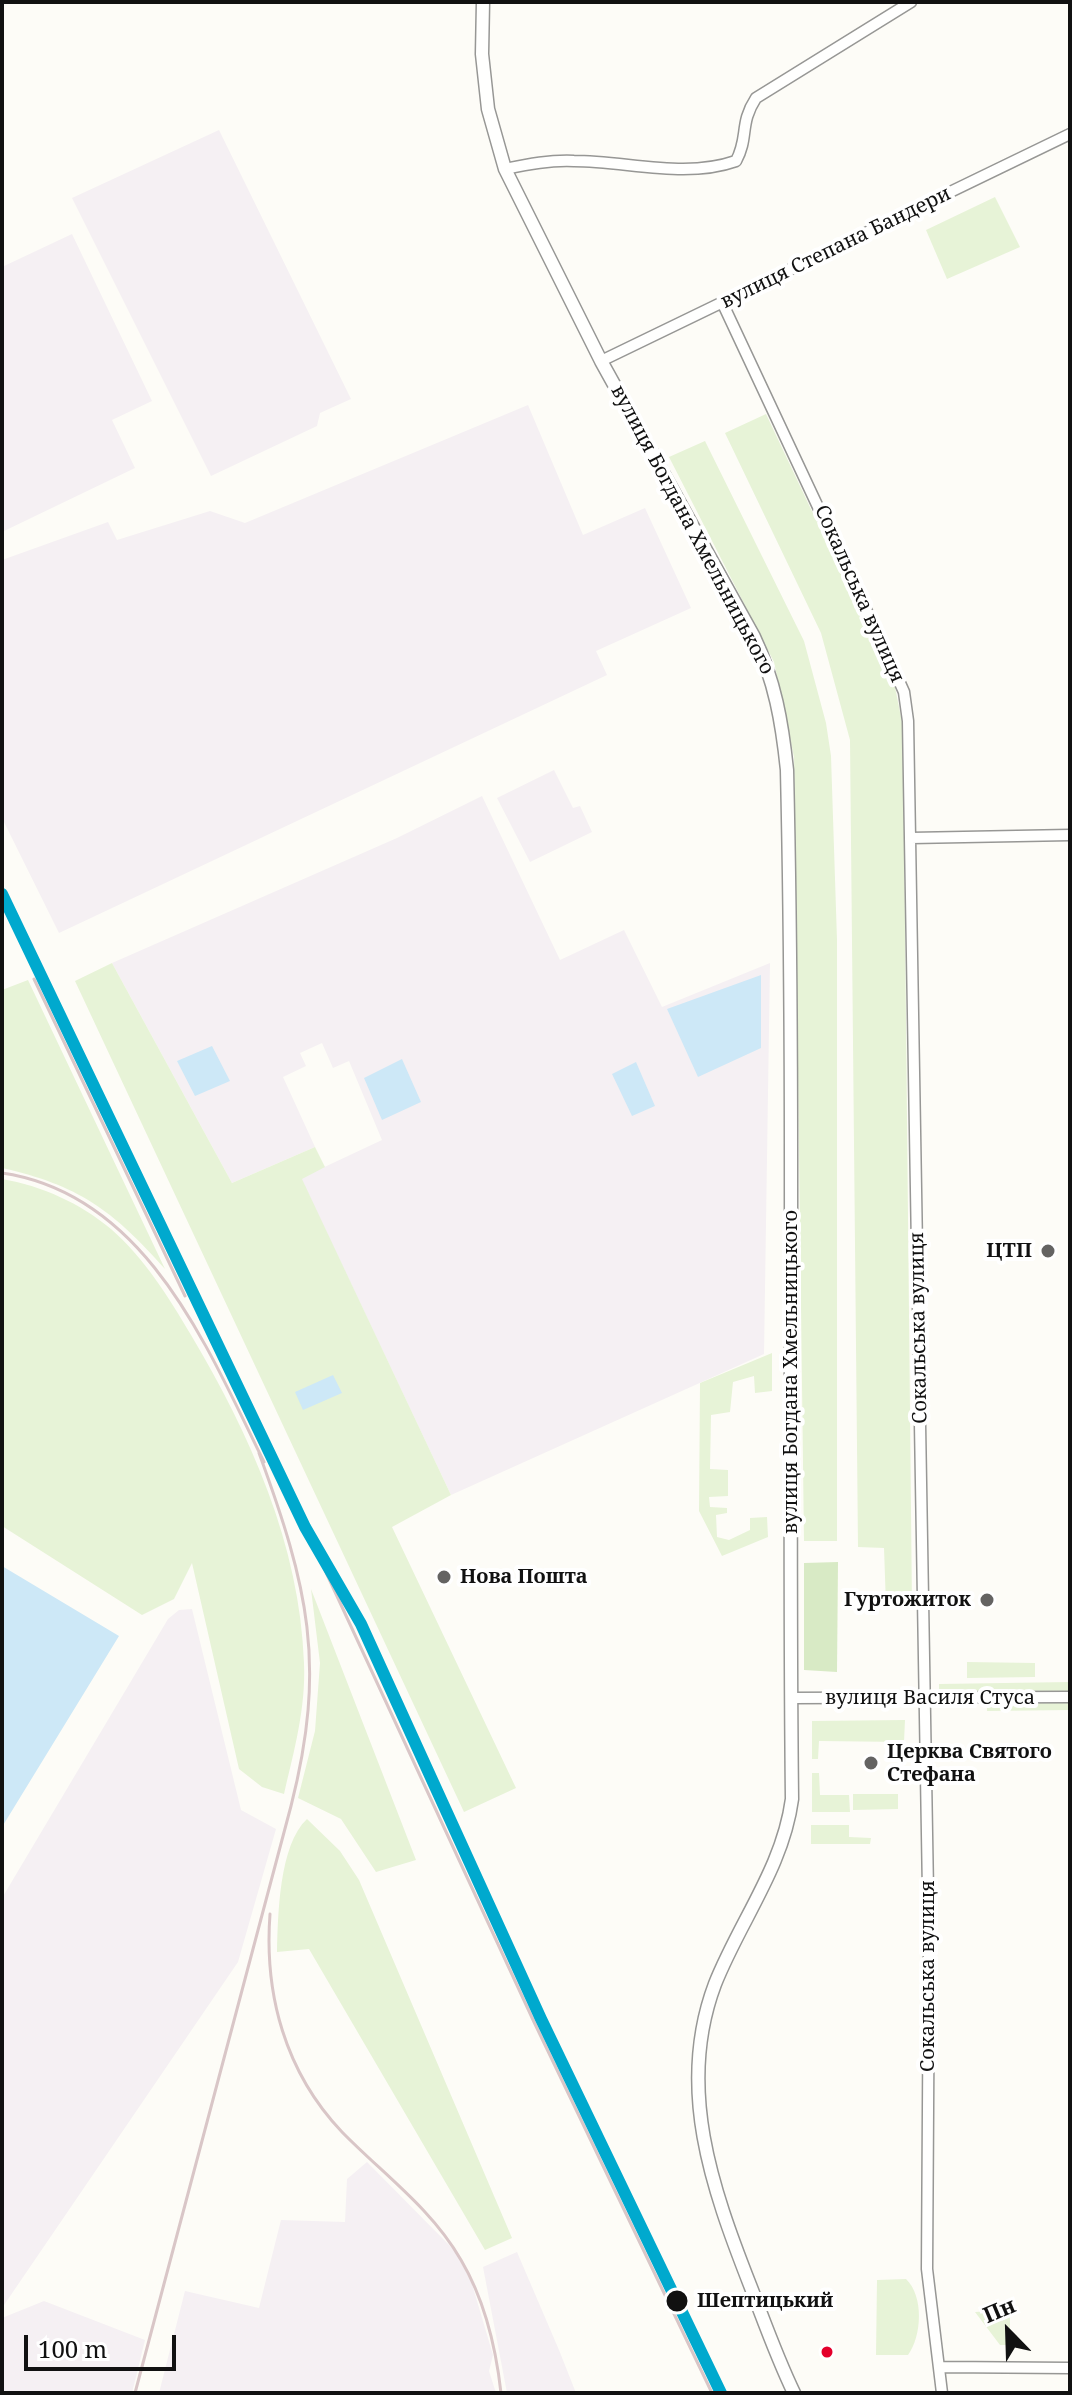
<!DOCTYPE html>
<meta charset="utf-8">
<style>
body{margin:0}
#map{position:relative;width:1072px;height:2395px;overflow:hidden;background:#fdfcf7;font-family:"Noto Serif",serif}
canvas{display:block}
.frame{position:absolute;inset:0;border:4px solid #111;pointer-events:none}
.north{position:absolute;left:968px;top:2291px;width:80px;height:80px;-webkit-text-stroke:6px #fff;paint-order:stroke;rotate:337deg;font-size:22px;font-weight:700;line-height:32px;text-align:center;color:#111}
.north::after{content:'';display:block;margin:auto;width:28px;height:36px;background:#111;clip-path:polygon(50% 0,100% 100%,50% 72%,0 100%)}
.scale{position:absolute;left:24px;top:2335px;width:152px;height:36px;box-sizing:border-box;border:4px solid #111;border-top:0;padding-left:10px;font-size:24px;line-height:28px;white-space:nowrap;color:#111;-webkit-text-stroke:6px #fff;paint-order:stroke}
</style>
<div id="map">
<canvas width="1072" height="2395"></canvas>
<div class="frame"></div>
<div class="north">Пн</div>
<div class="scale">100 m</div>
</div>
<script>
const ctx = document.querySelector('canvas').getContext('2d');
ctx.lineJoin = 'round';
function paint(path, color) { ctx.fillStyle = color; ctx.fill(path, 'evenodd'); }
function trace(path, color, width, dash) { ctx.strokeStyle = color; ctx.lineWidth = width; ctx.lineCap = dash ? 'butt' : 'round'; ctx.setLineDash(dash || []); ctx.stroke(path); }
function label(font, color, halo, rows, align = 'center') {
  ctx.font = font + ' "Noto Serif",serif'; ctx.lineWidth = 8; ctx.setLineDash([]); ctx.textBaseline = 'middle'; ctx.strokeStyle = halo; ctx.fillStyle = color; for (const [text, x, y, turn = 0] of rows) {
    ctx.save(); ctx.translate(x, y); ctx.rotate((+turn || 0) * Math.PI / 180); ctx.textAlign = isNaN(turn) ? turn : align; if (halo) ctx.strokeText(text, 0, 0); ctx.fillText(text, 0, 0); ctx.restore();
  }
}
const industrial = new Path2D(`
 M219,130l132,269 -31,14 -3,13 -106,50 -139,-278z
 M72,234l80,167 -40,19 23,48 -133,64v-265z
 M528,405l55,130 62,-27 46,100 -95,43 11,24 -548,258 -57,-115v-258l106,-38 9,18 93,-29 35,12z
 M554,770l19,38 7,-2 12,26 -62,30 -33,-64z
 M482,796l78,164 64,-30 38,77 108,-44 -6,391 -313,141 -150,-317 81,-38 -33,-79 -16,7 -11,-25 -22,10 6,13 -23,11 32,70 -83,36 -120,-220 285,-125z
 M192,1609l49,201 35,19 -38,133 -236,346v-410l166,-279 11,-9z
 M367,2162l89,90 16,32 21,71 -4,16 7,22h-337l26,-102 74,17 22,-88 64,2 2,-43z
 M517,2252l42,98 17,43h-69l-24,-126z
 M44,2301l101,39 -13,53h-130v-75z`);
const green = new Path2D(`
 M995,197l25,50 -73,32 -21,-49z
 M766,414l129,273 8,40 9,880 -26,-1 -2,-58 -26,-1 -8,-807 -29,-107 -96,-200z
 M705,441l99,200 22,82 5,33 6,184v601h-33l-10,-784 -20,-95 -105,-205z
 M112,963l120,220 83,-36 10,20 -23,12 149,316 -59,32 124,261 -52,24 -389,-831z
 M28,980l137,289c-52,-59 -87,-84 -163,-101v-178z
 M2,1179c40,7 78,24 109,50 34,30 57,67 80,106 59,99 109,210 113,328 2,45 -10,88 -20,131l-22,-7 -23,-18 -47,-206 -18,36 -32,16 -140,-89z
 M772,1353v38l-17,2 -1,-17 -21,6 -3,30 -19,3 -1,54 18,1v26l-19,1 1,10 17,1v5l-11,2 1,22 12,3 21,-10v-12l17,-1 1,20 -46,19 -23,-45 1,-128z
 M311,1589l105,271 -40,12 -35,-53 -43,-21 17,-67 5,-68z
 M967,1662l68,1v14l-68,1z
 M1070,1682v11l-131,1v-10z
 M1070,1700v10l-83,1v-10z
 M905,1720l-1,22 -85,-1 -1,18h-6v-38z
 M812,1773h7l1,22h29l1,17h-38z
 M853,1794h45v15l-45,1z
 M307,1819l33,32 19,29 153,358 -27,12 -176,-301 -32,3c1,-37 2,-107 30,-133z
 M811,1825h38v12l22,1 -1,6h-59z
 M906,2279c18,17 16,57 2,76h-32l1,-75z
 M1010,2310v35h-10l-25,-33z`);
const forest = new Path2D(`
 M838,1562l-1,110 -33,-2v-107z`);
const water = new Path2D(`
 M761,975v73l-63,29 -31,-68z
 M212,1046l18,35 -35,15 -18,-35z
 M402,1059l19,43 -39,18 -18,-42z
 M636,1062l19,44 -23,10 -20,-42z
 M333,1375l9,18 -39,17 -8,-18z
 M2,1566l117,70 -117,191z`);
const minor = new Path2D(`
 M505,169c24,-5 45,-9 69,-8 53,0 111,18 162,0 13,-24 3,-37 20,-63l155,-96
 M722,302l170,363 12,27 4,29 21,1229 -2,319 15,124
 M601,361l469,-227
 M911,838l159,-3
 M791,1698l279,-1
 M941,2367l129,1`);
const tertiary = new Path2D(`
 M483,2l-1,52 6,55 17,60 96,192 153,276c21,44 28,85 33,133 8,343 1,686 5,1029 -9,68 -52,122 -77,185 -39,103 -3,204 35,301 14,36 27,73 44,108`);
const rail = new Path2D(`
 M34,979l151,317
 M2,1173c144,21 205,174 262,289
 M305,1527l229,495 178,371
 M270,1914c-6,80 15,158 72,218 41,42 89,76 119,128 23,39 35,88 40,133
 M135,2393l156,-587c36,-142 17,-219 -32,-353`);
const rail1 = new Path2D(`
 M2,894l303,633 56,97 180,395 180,374`);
const markers = [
 [1048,1251,8,"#646362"],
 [444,1577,8,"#646362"],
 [987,1600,8,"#646362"],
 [871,1763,8,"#646362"],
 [677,2301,12,"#111"],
 [827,2352,7,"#e4002b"]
];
const streetNames = [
 ["вулиця Степана Бандери",836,248,-26],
 ["вулиця Богдана Хмельницького",692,530,62],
 ["Сокальська вулиця",859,594,66],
 ["Сокальська вулиця",919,1328,-91],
 ["вулиця Богдана Хмельницького",791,1372,-90],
 ["вулиця Василя Стуса",930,1698],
 ["Сокальська вулиця",928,1976,-90]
];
const poiNames = [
 ["ЦТП",1032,1251],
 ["Нова Пошта",460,1577,"left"],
 ["Гуртожиток",971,1600],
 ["Церква Святого",887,1752,"left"],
 ["Стефана",887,1775,"left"]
];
const stopNames = [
 ["Шептицький",697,2301]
];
paint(industrial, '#f5f0f3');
paint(green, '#e7f3d7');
paint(forest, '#d8eac5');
paint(water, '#cde8f7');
trace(minor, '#979795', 13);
trace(tertiary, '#979795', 15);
trace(minor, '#fffffe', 10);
trace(tertiary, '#fffffe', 12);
trace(rail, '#d9c6c7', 3);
trace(rail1, '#00a9ce', 12);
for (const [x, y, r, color] of markers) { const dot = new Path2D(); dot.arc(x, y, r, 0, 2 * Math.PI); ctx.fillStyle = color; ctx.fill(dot); trace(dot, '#fff', 3); }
label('20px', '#111', '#fff', streetNames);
label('bold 20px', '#111', '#fff', poiNames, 'right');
label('bold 20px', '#111', '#fff', stopNames, 'left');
</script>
